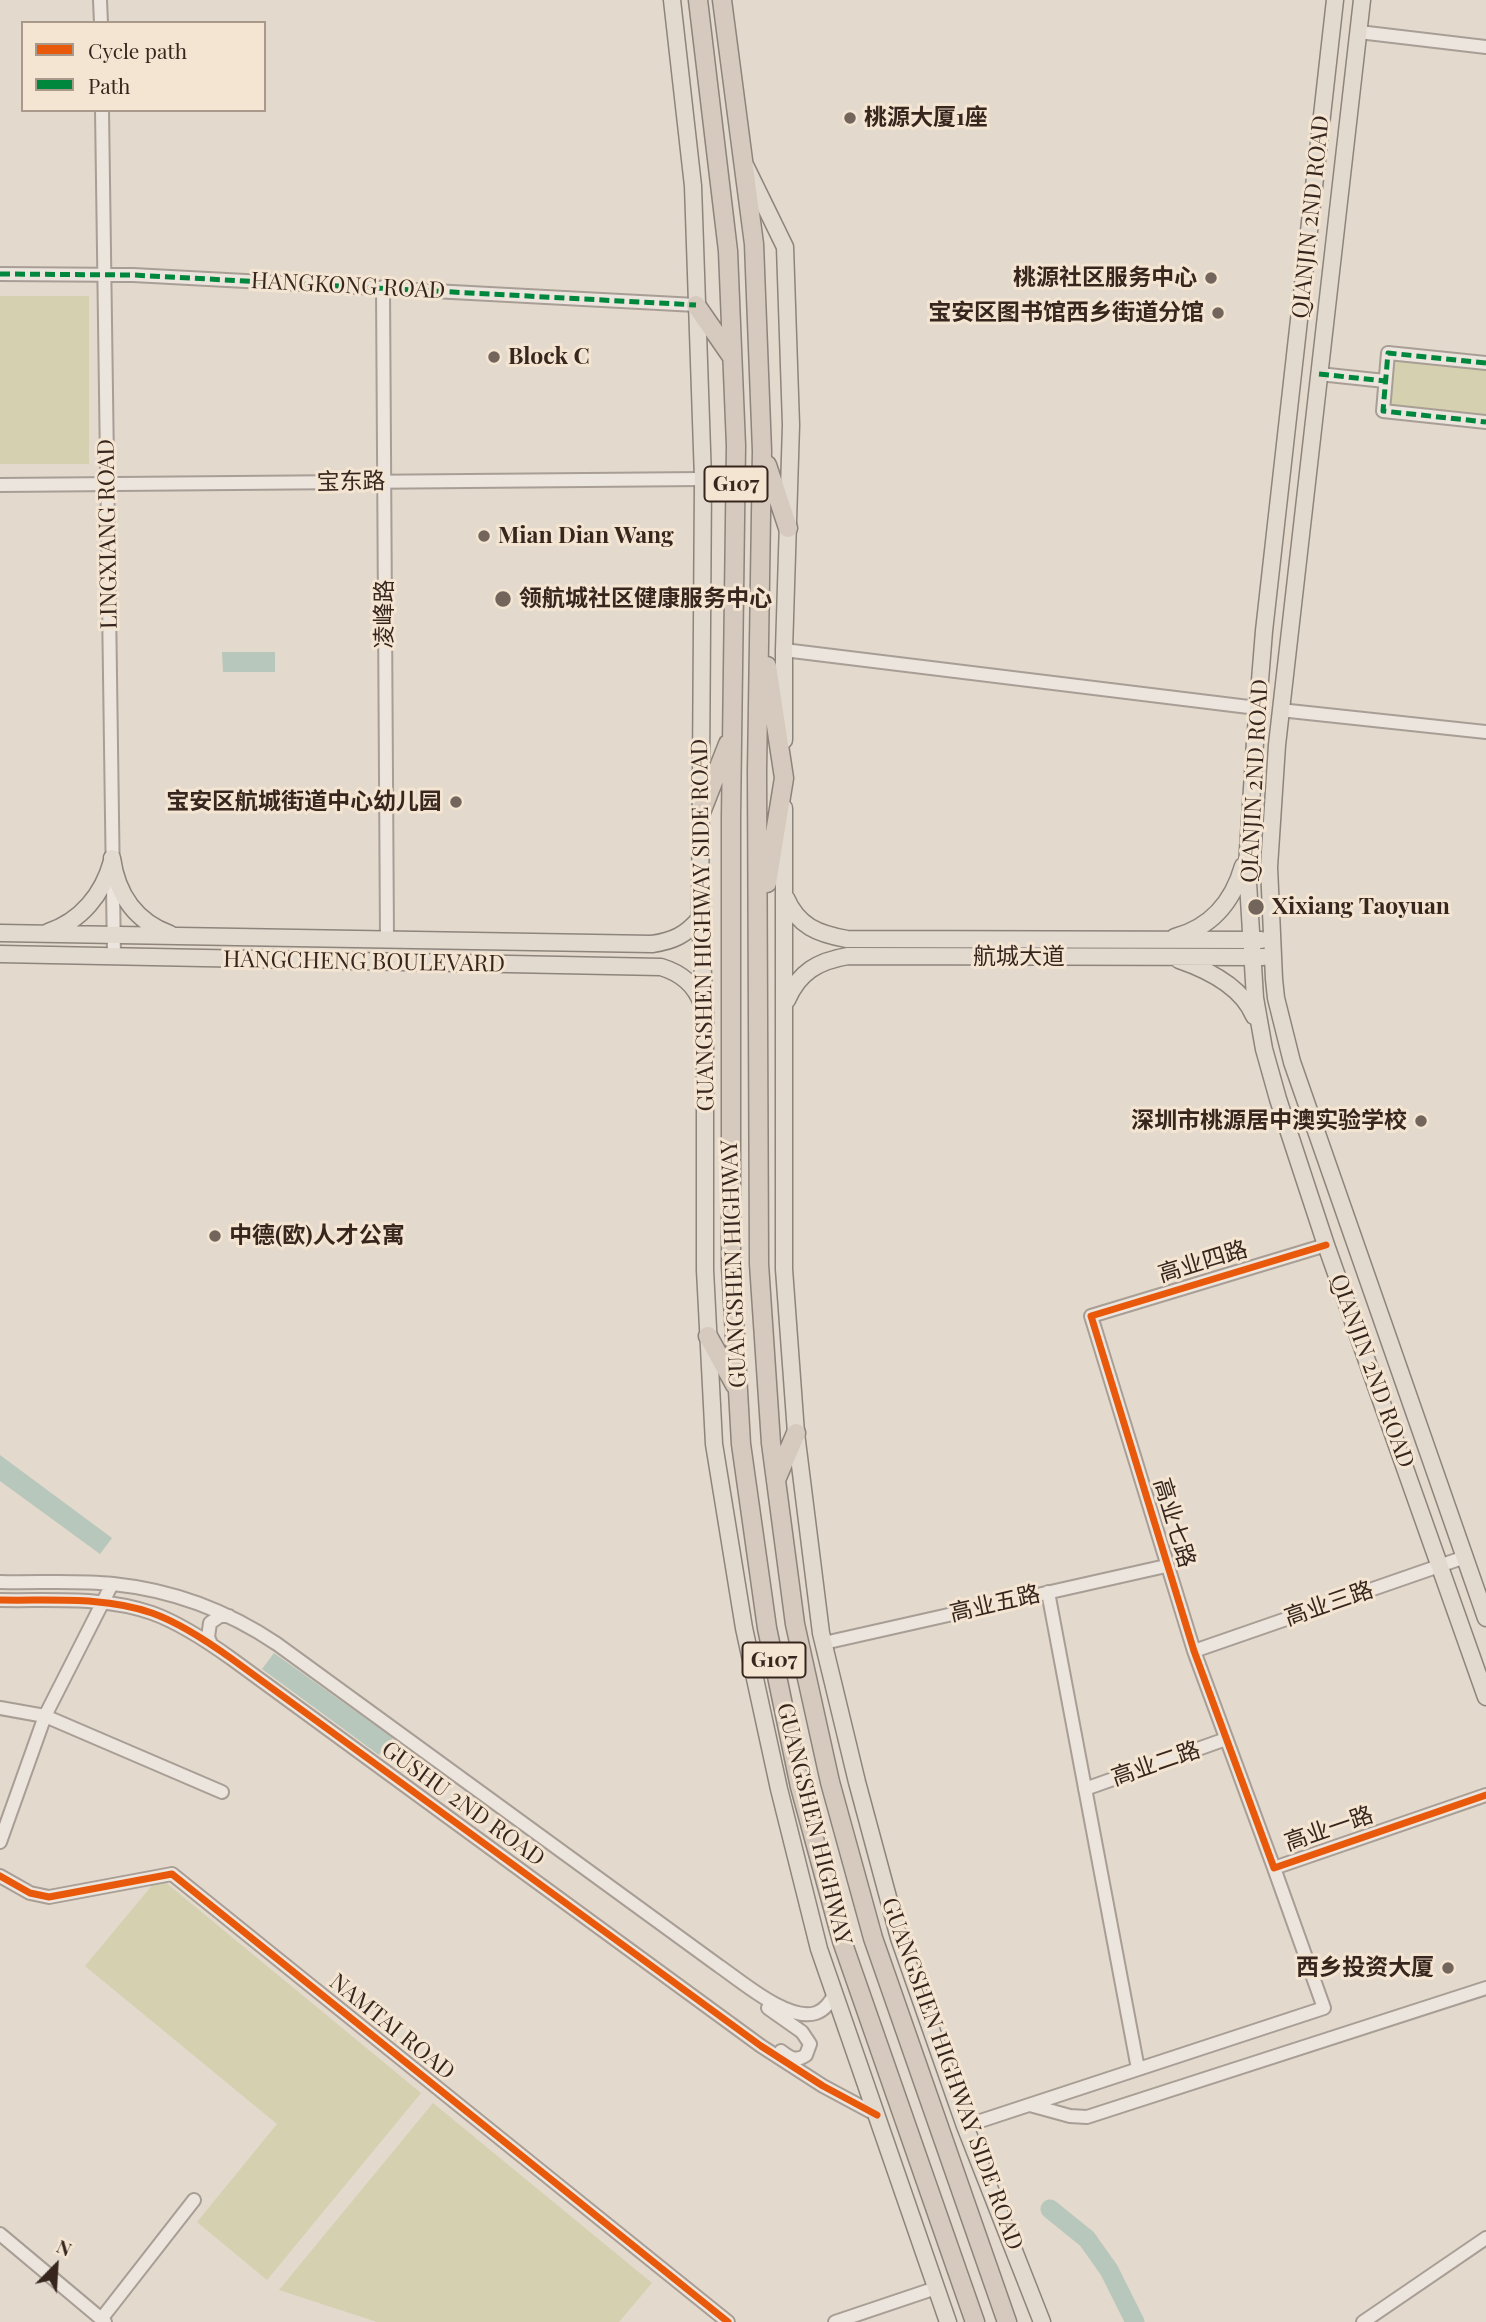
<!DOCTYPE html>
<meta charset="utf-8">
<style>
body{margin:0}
#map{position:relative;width:1486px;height:2322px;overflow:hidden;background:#e3d9cc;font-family:"Playfair Display",serif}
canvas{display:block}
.legend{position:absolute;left:21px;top:21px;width:245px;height:91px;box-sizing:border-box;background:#f4e5d2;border:2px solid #a8998a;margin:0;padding:9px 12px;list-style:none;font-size:21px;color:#36261e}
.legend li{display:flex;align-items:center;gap:14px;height:35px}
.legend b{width:35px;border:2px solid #a8998a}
.north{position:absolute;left:21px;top:2231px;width:70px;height:70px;-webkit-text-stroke:5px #f4e5d2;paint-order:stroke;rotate:24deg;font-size:19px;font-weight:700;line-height:28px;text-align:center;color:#36261e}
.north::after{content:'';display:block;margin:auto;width:24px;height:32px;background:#36261e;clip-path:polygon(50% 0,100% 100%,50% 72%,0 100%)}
</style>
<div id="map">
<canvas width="1486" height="2322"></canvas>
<ul class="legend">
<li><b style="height:9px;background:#e8590c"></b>Cycle path</li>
<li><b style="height:9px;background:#00873e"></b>Path</li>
</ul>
<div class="north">N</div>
</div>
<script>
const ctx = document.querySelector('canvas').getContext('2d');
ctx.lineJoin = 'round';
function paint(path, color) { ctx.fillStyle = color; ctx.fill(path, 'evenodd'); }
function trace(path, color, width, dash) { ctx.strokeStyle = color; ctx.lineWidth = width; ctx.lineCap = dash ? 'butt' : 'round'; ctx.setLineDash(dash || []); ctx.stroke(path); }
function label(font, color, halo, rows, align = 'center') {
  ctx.font = font + ' "Playfair Display","Noto Sans SC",serif'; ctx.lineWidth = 6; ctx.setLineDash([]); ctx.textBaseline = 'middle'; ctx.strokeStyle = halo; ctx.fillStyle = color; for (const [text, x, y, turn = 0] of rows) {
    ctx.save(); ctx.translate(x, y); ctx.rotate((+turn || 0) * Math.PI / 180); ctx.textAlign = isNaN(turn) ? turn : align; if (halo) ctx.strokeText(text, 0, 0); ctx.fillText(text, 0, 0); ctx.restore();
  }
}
const green = new Path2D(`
 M0,296h89v168h-89z
 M1395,360l91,10v45l-95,-10z
 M159,1877l262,216 -154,187 -70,-58 80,-98 -192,-158z
 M433,2103l219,180 -33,39h-242l-98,-32z`);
const water = new Path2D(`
 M222,652h53v20h-52z
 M0,1455l112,83 -12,16 -100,-73z
 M274,1653l119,85 -14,17 -117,-86z`);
const river = new Path2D(`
 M1050,2209l37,30 22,31 26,52`);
const minor = new Path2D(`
 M100,0l1,23
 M1359,32l127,15
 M102,110l12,847
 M0,274l133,1 563,30
 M383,287l4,653
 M1486,363l-98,-10 -5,58 103,11
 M1319,374l66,7
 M0,485l703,-6
 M784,650l473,58
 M1280,710l206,22
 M1326,1245l-235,71 103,335 80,217 212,-73
 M0,1582c37,1 76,-2 113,2 59,6 115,27 164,60l442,322c22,15 69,56 97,47 9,-3 14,-11 19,-19
 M1048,1592l90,477
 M0,1600c50,1 104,-4 152,13 28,10 55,28 80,46l529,387 62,40 54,29
 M824,1643l342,-77
 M211,1644l-3,-7 2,-14 10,-7h9
 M1194,1651l271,-94
 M0,1708l45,8 177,76
 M1085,1789l141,-50
 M0,1842l45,-126 67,-132
 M0,1876l30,17 19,4 123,-23 556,448
 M768,2008l34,24 8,12 -4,11c-10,7 -16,3 -25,-4
 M1030,2105l40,11 17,1 399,-129
 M965,2126l359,-118 -50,-140
 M0,2234l105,88
 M102,2318l92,-118
 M835,2322l101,-34
 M1363,2322l123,-84`);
const major = new Path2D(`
 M672,0l21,186 10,293 -3,439 5,95v257l9,174 30,184 35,161 40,160 129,373
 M1335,0l-71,631 -9,111 -8,124 8,132 9,51 14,50 48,146 160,452
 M1362,0l-85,745 -8,122 5,112 2,19 16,64 194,556
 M746,167l39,80 6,178 -7,225v90
 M784,808v461l12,164 25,200 36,149 42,156 66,188 77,196
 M112,858c5,36 23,63 58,76
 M786,898c12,28 32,36 61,41l414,1
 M48,932c33,-11 55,-38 64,-71
 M0,933l652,11c21,-3 34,-9 48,-26
 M1175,937c37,-10 58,-36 68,-71
 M0,954l661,13c20,6 34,17 41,37
 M1179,960c29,10 63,27 75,56
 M787,1000c12,-28 31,-39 61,-44l415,1`);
const highway = new Path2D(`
 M698,0l30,251 8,195 -5,371v449l10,178 26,184 33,159 42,154 133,381
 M722,0l32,244 8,207 -5,320 2,493 12,179 24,181 35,158 43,156 134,384
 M696,305l36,52
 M767,465l21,63
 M700,815l28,-71
 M767,883l17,-105 -17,-112
 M708,1336l27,49
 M776,1480l20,-47`);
const quiet = new Path2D(`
 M0,274l133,1 563,30
 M1486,363l-98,-10 -5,58 103,11
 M1319,374l66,7`);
const cycleway = new Path2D(`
 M1326,1245l-235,71 103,335 80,217 212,-73
 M0,1600c50,1 104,-4 152,13 28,10 55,28 80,46l529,387 62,40 54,29
 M0,1876l30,17 19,4 123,-23 556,448`);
const markers = [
 [850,118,7,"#73655b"],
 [1211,278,7,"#73655b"],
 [1218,313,7,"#73655b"],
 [494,357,7,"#73655b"],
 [484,536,7,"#73655b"],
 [503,599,9,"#73655b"],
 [456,802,7,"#73655b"],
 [1256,907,9,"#73655b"],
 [1421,1121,7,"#73655b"],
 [215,1236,7,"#73655b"],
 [1448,1968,7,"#73655b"]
];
const shields = [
 [736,484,63],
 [774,1660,63]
];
const shieldNames = [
 ["G107",736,484],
 ["G107",774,1660]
];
const poiNames = [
 ["桃源大厦1座",864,118],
 ["桃源社区服务中心",1197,278,"right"],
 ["宝安区图书馆西乡街道分馆",1204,313,"right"],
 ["Block C",508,357],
 ["Mian Dian Wang",498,536],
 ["领航城社区健康服务中心",519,599],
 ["宝安区航城街道中心幼儿园",442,802,"right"],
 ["Xixiang Taoyuan",1272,907],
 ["深圳市桃源居中澳实验学校",1407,1121,"right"],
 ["中德(欧)人才公寓",229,1236],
 ["西乡投资大厦",1434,1968,"right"]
];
const streetNames = [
 ["QIANJIN 2ND ROAD",1311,217,-84],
 ["HANGKONG ROAD",348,286,3],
 ["宝东路",351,482,-1],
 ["LINGXIANG ROAD",108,534,-91],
 ["凌峰路",385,614,-90],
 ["QIANJIN 2ND ROAD",1255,781,-87],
 ["GUANGSHEN HIGHWAY SIDE ROAD",703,925,-91],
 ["航城大道",1019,957],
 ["HANGCHENG BOULEVARD",364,962,1],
 ["高业四路",1203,1262,-17],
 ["GUANGSHEN HIGHWAY",734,1264,-92],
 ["QIANJIN 2ND ROAD",1372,1371,70],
 ["高业七路",1174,1523,73],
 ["高业五路",995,1604,-13],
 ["高业三路",1329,1604,-19],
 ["高业二路",1156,1764,-19],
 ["GUSHU 2ND ROAD",463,1804,36],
 ["GUANGSHEN HIGHWAY",814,1824,76],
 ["高业一路",1329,1829,-19],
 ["NAMTAI ROAD",392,2027,39],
 ["GUANGSHEN HIGHWAY SIDE ROAD",952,2074,70]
];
paint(green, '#d5d0af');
paint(water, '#b8c7bb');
trace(river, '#b8c7bb', 19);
trace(minor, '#a89e95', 16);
trace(major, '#8d847c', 19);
trace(highway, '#8d847c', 21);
trace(minor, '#ebe5de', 12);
trace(major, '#e2dacf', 16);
trace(highway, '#d6c9bd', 18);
trace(quiet, '#00873e', 5, [10, 5]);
trace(cycleway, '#e8590c', 7);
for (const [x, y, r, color] of markers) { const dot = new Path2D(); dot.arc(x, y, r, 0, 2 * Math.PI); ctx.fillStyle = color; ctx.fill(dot); trace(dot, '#f4e5d2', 2.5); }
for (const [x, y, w] of shields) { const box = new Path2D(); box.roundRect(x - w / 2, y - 17.5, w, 35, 5); ctx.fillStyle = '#f4e5d2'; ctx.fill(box); trace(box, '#36261e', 2); }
label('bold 21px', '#36261e', null, shieldNames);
label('bold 23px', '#36261e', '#f4e5d2', poiNames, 'left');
label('23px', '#36261e', '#f4e5d2', streetNames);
</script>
